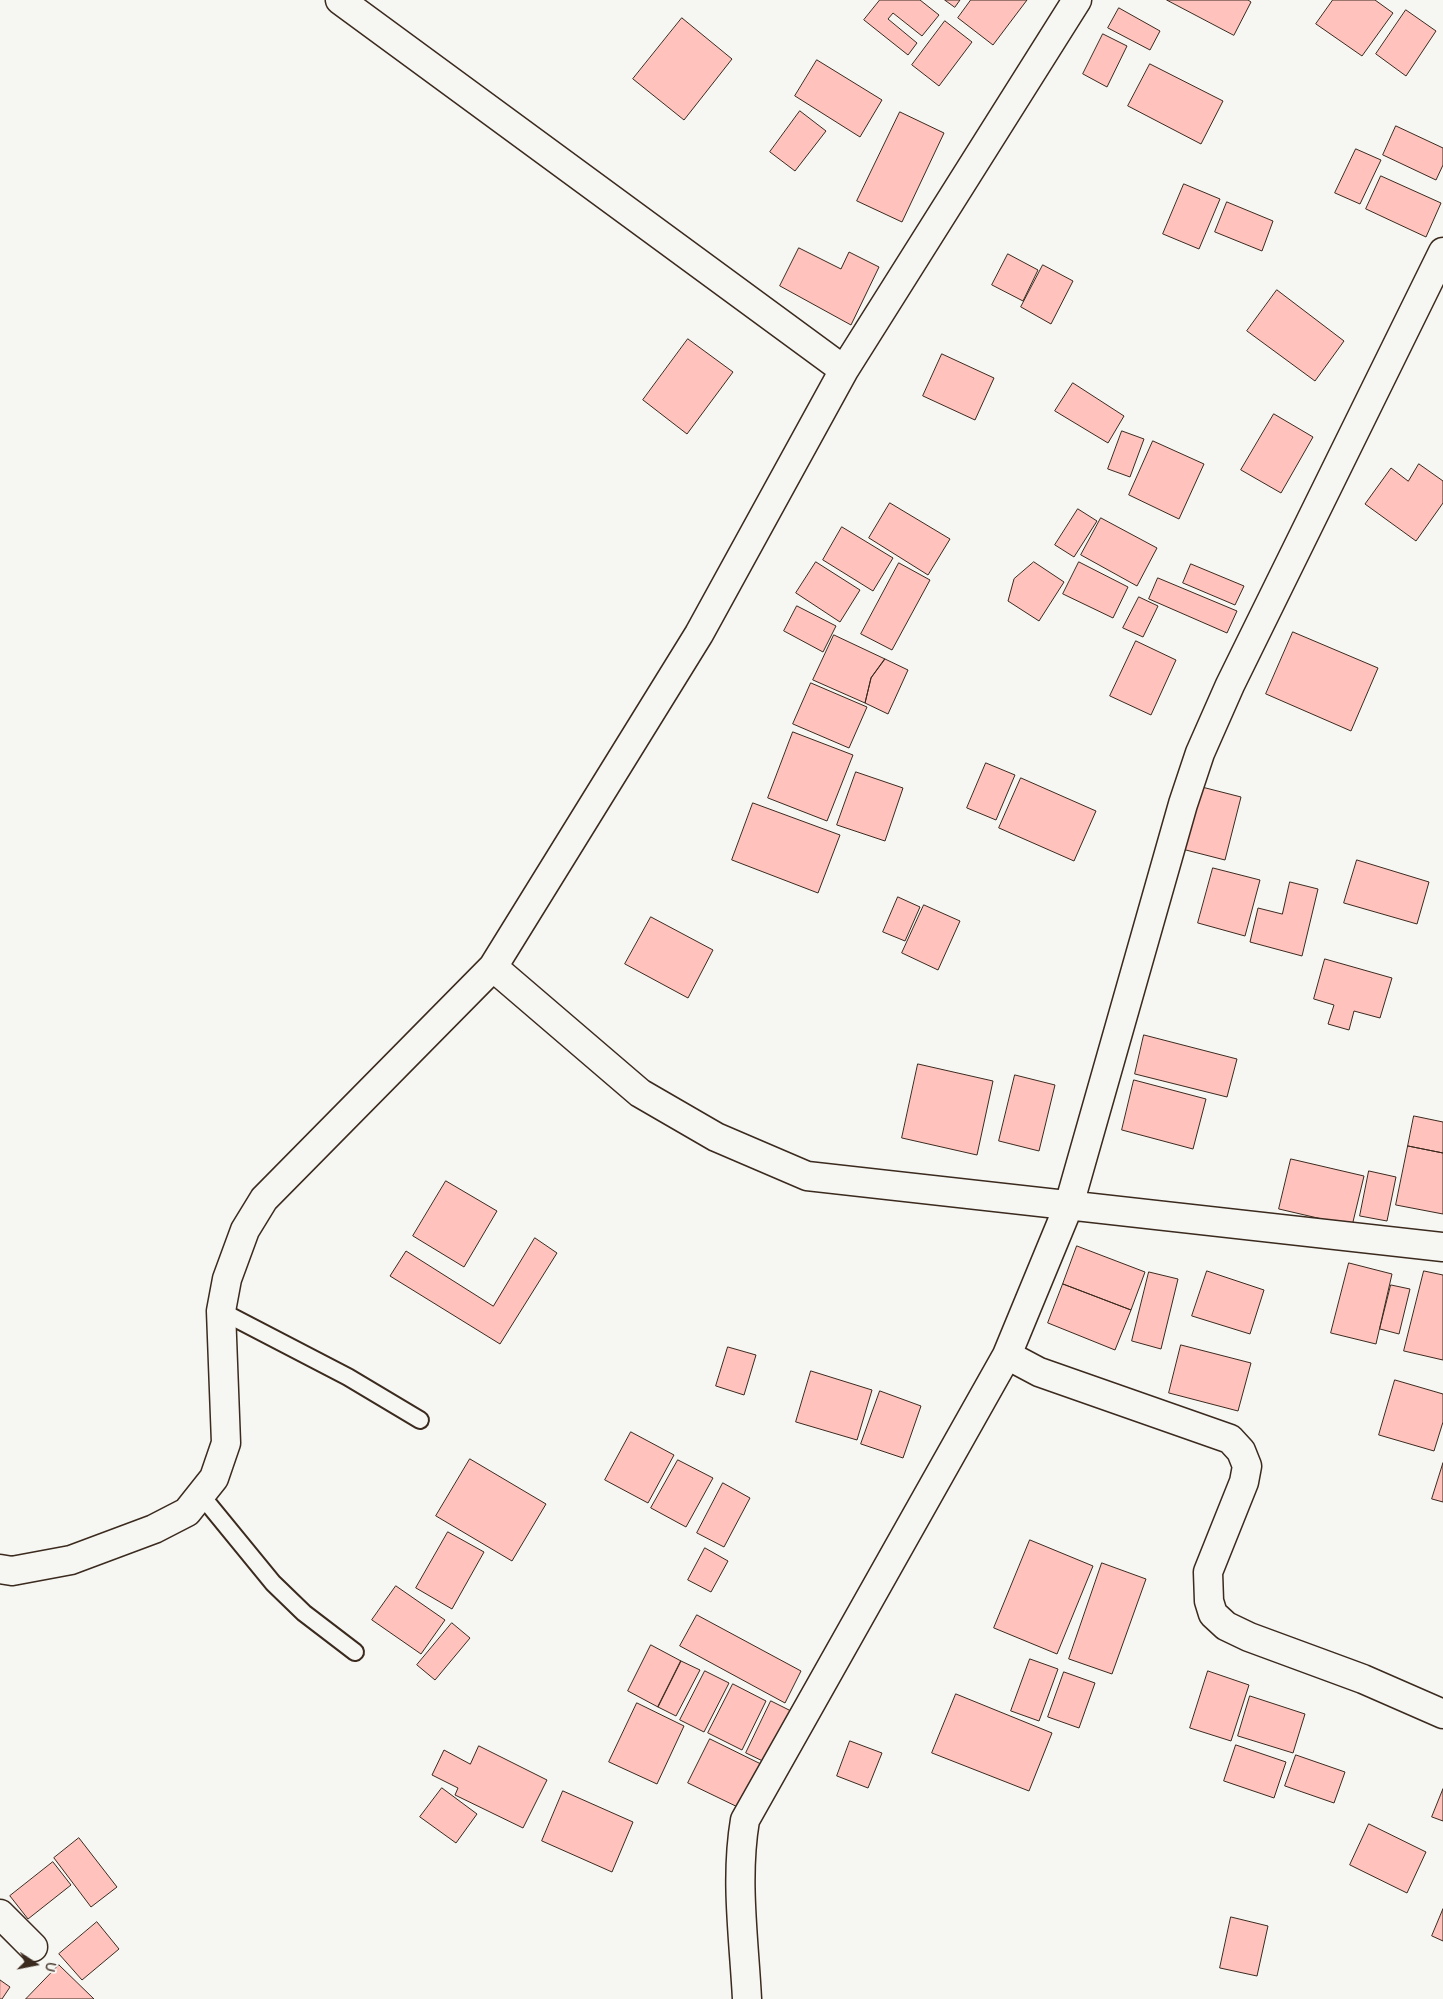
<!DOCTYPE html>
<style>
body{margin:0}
#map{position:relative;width:1443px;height:1999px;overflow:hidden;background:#f6f6f2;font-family:"Comic Neue",sans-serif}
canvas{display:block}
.north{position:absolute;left:10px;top:1939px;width:50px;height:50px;-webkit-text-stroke:4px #f6f6f2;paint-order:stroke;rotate:101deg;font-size:14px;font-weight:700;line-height:20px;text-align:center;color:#3b2a1e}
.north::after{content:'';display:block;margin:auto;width:18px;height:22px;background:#3b2a1e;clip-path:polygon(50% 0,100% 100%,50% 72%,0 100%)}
</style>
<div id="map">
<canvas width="1443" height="1999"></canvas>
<div class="north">U</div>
</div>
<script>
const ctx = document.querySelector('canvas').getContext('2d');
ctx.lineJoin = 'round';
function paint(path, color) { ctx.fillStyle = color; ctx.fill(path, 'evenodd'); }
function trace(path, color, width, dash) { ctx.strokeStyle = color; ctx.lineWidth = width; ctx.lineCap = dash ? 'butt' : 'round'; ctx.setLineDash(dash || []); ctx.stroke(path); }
const building = new Path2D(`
 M880,0h40l19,15 -17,21 -29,-23 -5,6 29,24 -9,12 -44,-35z
 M945,0h15l-5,7z
 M971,0h56l-34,45 -35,-27z
 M1167,0h81l3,2 -17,33z
 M1333,0h42l18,13 -31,43 -46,-32z
 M1119,8l41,23 -10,19 -42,-22z
 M1406,10l30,21 -30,45 -30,-22z
 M682,18l50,41 -48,61 -51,-41z
 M945,21l27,21 -33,44 -27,-21z
 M1103,34l24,12 -20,41 -24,-13z
 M817,60l65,40 -22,37 -65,-41z
 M1150,64l73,37 -22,43 -73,-38z
 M800,111l26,20 -31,40 -25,-19z
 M900,112l44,21 -42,89 -45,-21z
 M1396,126l47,22v17l-7,15 -53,-25z
 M1356,149l25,11 -21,44 -25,-11z
 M1381,176l60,27 -15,34 -60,-28z
 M1184,184l36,15 -21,50 -36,-15z
 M1227,202l46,19 -11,30 -47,-19z
 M799,248l42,21 8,-17 30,15 -28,58 -71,-39z
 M1008,254l30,16 -15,31 -31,-16z
 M1043,265l30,16 -22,43 -30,-17z
 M1277,290l67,51 -29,40 -68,-50z
 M688,339l45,33 -46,62 -44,-34z
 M942,354l52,24 -19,42 -52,-24z
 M1073,383l51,33 -16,27 -53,-32z
 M1274,414l39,23 -32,56 -40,-23z
 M1122,431l22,8 -14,38 -22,-8z
 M1153,441l51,23 -25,55 -50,-24z
 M1419,464l24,17v22l-27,38 -51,-37 26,-36 17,13z
 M890,503l60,36 -22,36 -59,-37z
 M1078,509l19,12 -23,36 -19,-12z
 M1101,518l56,30 -20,38 -56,-31z
 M842,527l51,31 -20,33 -50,-31z
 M816,562l44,28 -20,32 -44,-29z
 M1034,562l30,20 -25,39 -31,-20 6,-22z
 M1079,562l49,25 -15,31 -50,-24z
 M899,563l31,17 -38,70 -31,-16z
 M1191,564l53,22 -9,19 -52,-22z
 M1158,578l79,33 -10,22 -78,-34z
 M1139,597l19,9 -15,31 -20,-9z
 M797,606l39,20 -13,26 -39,-21z
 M1293,632l85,36 -27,63 -85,-37z
 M834,635l51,24 -14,19 -6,25 -52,-23z
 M1136,641l40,19 -25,55 -41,-19z
 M885,659l23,11 -20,44 -23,-11 6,-25z
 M811,683l56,24 -18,41 -56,-24z
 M793,732l60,23 -26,66 -59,-23z
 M986,763l29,12 -19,45 -29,-12z
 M856,772l47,16 -18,53 -48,-16z
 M1021,778l75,33 -22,50 -75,-33z
 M1194,785l47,12 -16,63 -47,-12z
 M753,803l87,32 -22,58 -86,-33z
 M1357,860l72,22 -12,42 -73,-21z
 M1213,868l47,12 -15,56 -47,-13z
 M1290,882l28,7 -16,67 -52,-14 8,-34 24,6z
 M898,897l22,10 -15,34 -22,-9z
 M924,905l36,16 -22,49 -36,-17z
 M651,917l62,33 -25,48 -63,-34z
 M1325,959l67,19 -12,40 -26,-7 -5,19 -21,-6 6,-19 -20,-6z
 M1144,1035l93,24 -10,38 -92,-23z
 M918,1064l75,17 -16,74 -75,-17z
 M1015,1075l40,10 -16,66 -40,-10z
 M1134,1080l72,19 -13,50 -71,-19z
 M1414,1116l29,6v31l-35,-7z
 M1408,1146l35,7v61l-47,-9z
 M1291,1159l73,17 -12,50 -73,-17z
 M1369,1171l27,6 -9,44 -27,-5z
 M446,1181l51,30 -33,56 -51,-31z
 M535,1238l22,15 -57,91 -110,-68 16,-25 87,55z
 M1077,1246l68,26 -14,38 -68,-26z
 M1349,1263l43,11 -16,70 -45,-11z
 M1207,1271l57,19 -14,44 -58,-18z
 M1424,1271l19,4v85l-39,-9z
 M1149,1272l29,7 -17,70 -29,-8z
 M1063,1284l68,26 -16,40 -67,-27z
 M1391,1285l19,4 -11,45 -19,-5z
 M1181,1345l70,18 -13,48 -69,-18z
 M728,1347l28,8 -12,40 -28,-9z
 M811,1371l61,19 -15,50 -61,-18z
 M1395,1380l48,14v28l-9,29 -55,-16z
 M880,1391l41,15 -18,52 -42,-14z
 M631,1432l43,23 -26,48 -43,-23z
 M470,1459l76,45 -34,57 -76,-45z
 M678,1460l35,18 -27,49 -35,-19z
 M1443,1463v39l-11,-3z
 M723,1483l27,15 -26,49 -27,-14z
 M448,1532l36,20 -32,57 -36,-21z
 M1030,1540l63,26 -36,88 -63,-26z
 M705,1548l23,13 -17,31 -23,-12z
 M1102,1563l44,16 -34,95 -43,-15z
 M396,1586l49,34 -24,34 -49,-34z
 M697,1615l104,56 -16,32 -105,-57z
 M452,1623l18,15 -35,42 -18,-15z
 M651,1645l30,16 -23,46 -30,-16z
 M1030,1659l28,10 -19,52 -28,-10z
 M681,1661l19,9 -24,46 -18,-9z
 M705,1671l24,12 -25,49 -24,-12z
 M1208,1671l41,14 -18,56 -41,-13z
 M1064,1672l31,11 -16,45 -31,-11z
 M733,1684l33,17 -24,49 -34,-17z
 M956,1694l96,39 -23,58 -97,-38z
 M1250,1696l55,18 -12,39 -55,-17z
 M771,1701l22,11 -24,52 -23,-11z
 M637,1703l47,23 -27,58 -48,-22z
 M710,1739l57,28 -21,44 -58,-28z
 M850,1741l32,12 -14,35 -31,-12z
 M1236,1745l50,17 -12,36 -50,-17z
 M479,1746l68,34 -24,48 -68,-33 3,-7 -26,-13 12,-25 26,14z
 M1296,1755l49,17 -11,31 -49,-17z
 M442,1788l35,26 -21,29 -36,-26z
 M1443,1789v32l-11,-4z
 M563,1791l70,31 -21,50 -70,-31z
 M1369,1824l57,28 -19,41 -57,-28z
 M79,1838l38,49 -26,20 -37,-49z
 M53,1862l18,23 -43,34 -18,-23z
 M1443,1909v32l-11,-5z
 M1231,1917l37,9 -11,50 -37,-8z
 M97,1922l22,27 -37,31 -23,-26z
 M59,1965l35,34h-68z
 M0,1980l10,7 -8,12h-2z`);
const lane = new Path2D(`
 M221,1311l127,66 72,43
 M201,1495l72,88 31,30 51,39`);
const street = new Path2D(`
 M340,0l504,370 233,-370
 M493,967l147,126 76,44 91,39 636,71
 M1007,1355l32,17 191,67 11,12 6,15 -3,16 -36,90 1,29 4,13 13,12 23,11 114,42 80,35
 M0,1569l12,2 59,-11 83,-31 33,-17 27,-34 12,-35 -5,-132 6,-32 18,-49 19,-31 229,-232 206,-333 145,-264
 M0,1914l33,33
 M747,1999c-3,-59 -12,-120 -2,-179l262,-465 62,-150 114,-401 17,-51 30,-68 213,-433`);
paint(building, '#ffc2bd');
trace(building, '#3b2a1e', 1);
trace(lane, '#3b2a1e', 20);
trace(street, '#3b2a1e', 31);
trace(lane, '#f6f6f2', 16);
trace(street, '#f6f6f2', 28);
</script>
